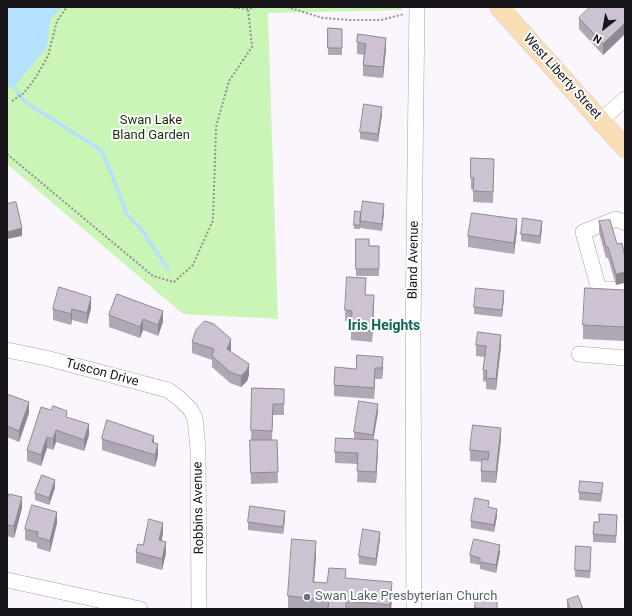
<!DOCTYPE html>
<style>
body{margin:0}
#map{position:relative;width:632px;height:616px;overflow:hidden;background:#fbf5fe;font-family:Roboto,sans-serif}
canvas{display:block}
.frame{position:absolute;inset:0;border:8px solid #19161b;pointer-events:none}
.north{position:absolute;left:584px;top:8px;width:40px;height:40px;-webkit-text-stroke:3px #fff;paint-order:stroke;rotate:211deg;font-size:11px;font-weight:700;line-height:16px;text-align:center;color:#19161b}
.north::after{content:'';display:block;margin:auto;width:14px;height:18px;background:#19161b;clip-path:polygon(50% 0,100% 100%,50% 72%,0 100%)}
</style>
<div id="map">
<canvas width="632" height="616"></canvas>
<div class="frame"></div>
<div class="north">N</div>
</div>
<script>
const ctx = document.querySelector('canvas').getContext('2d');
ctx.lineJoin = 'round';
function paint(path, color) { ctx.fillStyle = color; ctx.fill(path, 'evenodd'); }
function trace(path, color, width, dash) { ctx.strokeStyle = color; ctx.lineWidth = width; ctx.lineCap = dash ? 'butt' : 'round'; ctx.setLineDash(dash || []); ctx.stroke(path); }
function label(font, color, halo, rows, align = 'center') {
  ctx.font = font + ' Roboto,sans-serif'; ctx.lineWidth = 4; ctx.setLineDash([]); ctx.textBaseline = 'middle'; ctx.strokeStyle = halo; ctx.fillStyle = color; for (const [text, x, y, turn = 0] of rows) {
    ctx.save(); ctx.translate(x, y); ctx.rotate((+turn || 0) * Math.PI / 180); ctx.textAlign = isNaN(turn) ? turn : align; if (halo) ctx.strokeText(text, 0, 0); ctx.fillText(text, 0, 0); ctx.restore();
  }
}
const green = new Path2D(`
 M7,7h395v3l-134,3 10,306 -95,-5 -176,-150z`);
const water = new Path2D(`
 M7,7h55l-12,13 -3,27 -33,40 -7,-1z`);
const stream = new Path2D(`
 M14,87l11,15 76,48 9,20 17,45 15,15 26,39`);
const path = new Path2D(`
 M230,7l18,2 8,-2
 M287,7l36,11 28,2h30l23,-6
 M12,101l12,-8 12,-16 12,-21 9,-35 10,-14
 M7,154l146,122 21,6 19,-17 20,-45 3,-93 13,-46 23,-34 -4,-38`);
const minor = new Path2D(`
 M601,120l24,-21
 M625,223l-9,-4 -33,13 15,54 7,4 20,-2
 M7,350l39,8 122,32 12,9 10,10 5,9 3,31 1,160
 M579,354l46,4
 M7,580l133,29
 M414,609l-1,-279 4,-323`);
const major = new Path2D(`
 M499,7l126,141`);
const wall = new Path2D(`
 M625,7v27l-22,21 -24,-26v-11z
 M328,28l14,1v26h-14z
 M358,34l28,15 -3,29 -20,-2v-11l1,-10 -7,-1v-12z
 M382,114l-4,28 -18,-3v-7z
 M471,158l23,12 -1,33 -20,-1v-13h-2z
 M384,212l-2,19 -22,-3v-3v4h-6v-4l6,-8z
 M599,221l18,23 -1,41 -8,-27h-2l-7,-26z
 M542,228l-2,16 -19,-3v-7z
 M517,230l-3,24 -46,-7v-11z
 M356,239l13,7h10v30h-23z
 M366,289l-1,6 9,11 -2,36 -21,-2v-18l-6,-1v-11z
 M625,290v51l-42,-2v-14z
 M117,294l46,28 -5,14 -15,-6 -3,8 -31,-11v-12z
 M504,298l-2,19 -28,-3v-7z
 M91,308l-4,16 -15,-4 -1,5 -18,-5v-11z
 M192,342l39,8 -1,1 19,24 -2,6 -6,6 -11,-4 -18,-16v-7l-20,-7z
 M476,345l25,1 -5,44 -10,-1v-7l-3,-1v-11l2,-13 -9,-1z
 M357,355l26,13 -1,11h-7l-1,20 -40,-3v-11l22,-16z
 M252,388l32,1v26h-11l-1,25h5l1,43 -27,1 -1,-44h1z
 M7,394l22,19 -10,29 -12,-5z
 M378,412l-5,28 5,11 -2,32 -19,-1 1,-18 -23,-1v-11l19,-13v-7z
 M67,417l22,18 -5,16 -28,-9 -3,8 -6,-2 -6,18 -14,-5v-11z
 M102,439l52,4 4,12 -3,12 -53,-17z
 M501,439l-5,44 -15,-1v-11l1,-9 -12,-1v-11z
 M55,488l-6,17 -14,-5v-7z
 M603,490l-2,12 -22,-2v-8z
 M7,501l15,7 -8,30 -7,-2z
 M489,507l8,9 -3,16 -23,-4v-7z
 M285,518l-2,16 -35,-4v-8z
 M57,523l-7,29 -13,-4v-5l-12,-3v-11z
 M617,523l-1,20 -23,-1v-8z
 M163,534l-2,7 5,12 -4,17 -26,-7v-11l7,-7z
 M380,539l-4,27 -17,-2v-8z
 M500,552l-4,21 -16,-4v-4l-10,-2v-8z
 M591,555l-1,23 -15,-1v-7z
 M316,556l-2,26 13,1 19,-4 46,18 -1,12h-103v-13z
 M567,600l16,9h-16z`);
const shadedWall = new Path2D(`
 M625,23v11l-22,21v-11z
 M386,38v11l-3,29v-11z
 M382,107v7l-4,28v-8z
 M384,204v8l-2,19v-7z
 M517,219v11l-3,24v-11z
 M542,221v7l-2,16v-8z
 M22,228v8l-15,3v-7z
 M625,272v11l-9,2v-11z
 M504,291v7l-2,19v-7z
 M374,295v11l-2,36v-11z
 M91,297v11l-4,16v-11z
 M72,309v11l-1,5v-11z
 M163,311v11l-5,14v-11z
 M143,319v11l-3,8v-11z
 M501,335v11l-5,44v-11z
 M231,339v11l-4,10v-11z
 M383,357v11l-1,11v-11z
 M249,364v11l-2,6 -6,6v-11z
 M375,368v11l-1,20v-11z
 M29,402v11l-10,29v-11z
 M378,404v8l-5,30v-7z
 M89,424v11l-5,16v-11z
 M501,428v11l-5,44v-11z
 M56,430v12l-3,8v-11z
 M154,436v11l-2,-5z
 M47,437v11l-6,18v-11z
 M378,440v11l-2,32v-11z
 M158,444v11l-3,12v-12z
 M55,480v8l-6,17v-7z
 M22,497v11l-8,30v-12z
 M497,509v7l-3,16v-7z
 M285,511v7l-2,16v-7z
 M57,512v11l-7,29v-11z
 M163,523v11l-4,17v-11z
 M380,532v7l-4,27v-7z
 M316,541v15l-3,40v-14z
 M166,542v11l-4,17v-11z
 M500,545v7l-4,21v-8z
 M591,547v8l-1,23v-7z
 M392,582v15l-1,12h-1z`);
const building = new Path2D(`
 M590,7h35v16l-22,21 -24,-26z
 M328,28l14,1v19h-14z
 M358,34l28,4 -3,29 -20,-2 3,-21 -9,-2z
 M364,104l18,3 -4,27 -18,-2z
 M471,158l23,1 -1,33 -20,-1 1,-13h-3z
 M363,201l21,3 -2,20 -22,-3z
 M16,202l6,26 -15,4v-28z
 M355,211l6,1 -1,13h-6z
 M472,213l45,6 -3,24 -46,-7z
 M523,218l19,3 -2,15 -19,-2z
 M610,220l7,24 5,-1 3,14v15l-9,2 -8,-27h-2l-7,-26z
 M356,239h13v7h10v23h-23z
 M347,277l19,1 -1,17h9l-2,36 -21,-2 1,-18 -7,-1z
 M59,287l32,10 -4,16 -15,-4 -1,5 -18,-5z
 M476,288l28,3 -2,19 -28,-3z
 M585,288l40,2v37l-42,-2z
 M117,294l46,17 -5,14 -15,-6 -3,8 -31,-12z
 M205,321l9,3 17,15 -4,10 22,15 -2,6 -6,6 -11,-4 -18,-16 2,-7 -22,-7 4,-12z
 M478,332l23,3 -5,44 -10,-1 1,-7 -4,-1 3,-24 -10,-1z
 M357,355l26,2 -1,11h-7l-1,20 -40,-3 1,-18 21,2z
 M252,388l32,1v15h-11l-1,27 -21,-1z
 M7,394l22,8 -10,29 -12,-5z
 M359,401l19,3 -5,31 -19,-3z
 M53,406l14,5 -1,6 23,7 -5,16 -28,-10 -3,9 -6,-2 -6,18 -14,-5 14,-43 10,3z
 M107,420l47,16 -2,6 6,2 -3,11 -53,-16z
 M473,425l28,3 -5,44 -15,-1 1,-12 6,1 1,-8 -19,-2z
 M336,438l42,2 -2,32 -19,-1 1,-18 -23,-1z
 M250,440h27l1,32 -27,1z
 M42,475l13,5 -6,18 -14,-5z
 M580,481l23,2 -2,11 -22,-2z
 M9,494l13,3 -8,29 -7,-1v-24z
 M475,498l14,3 -1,6 9,2 -3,16 -23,-4z
 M32,505l25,7 -7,29 -13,-4 1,-5 -13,-3z
 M250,506l35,5 -2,16 -35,-5z
 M599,514l18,1 -1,21 -23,-2 1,-12h5z
 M149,519l14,4 -4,17 7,2 -4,17 -26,-7 2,-8 5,1z
 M363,529l17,3 -4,27 -17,-3z
 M292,539l24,2 -3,41 14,1 2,-15 17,1 -1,9 47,4 -2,23 -44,-4v8h-18l1,-9 -41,-4z
 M474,539l26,6 -4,20 -16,-3v-4l-10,-3z
 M576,546l15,1 -1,24 -15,-1z
 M476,592l21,1v16l-22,-1z
 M578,596l5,13h-13l-3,-9z`);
const markers = [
 [307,597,4,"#6b7280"]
];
const streetNames = [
 ["West Liberty Street",562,77,48],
 ["Bland Avenue",414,260,-89],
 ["Tuscon Drive",102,373,15],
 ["Robbins Avenue",199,508,-91]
];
const parkNames = [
 ["Swan Lake",151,121],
 ["Bland Garden",151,136]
];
const worshipNames = [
 ["Swan Lake Presbyterian Church",315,597]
];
const neighbourhoodNames = [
 ["Iris Heights",384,326]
];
paint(green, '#cbf4b7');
paint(water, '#b5e0fe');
trace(stream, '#b5e0fe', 3.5);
trace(minor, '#a9a0ae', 16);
trace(major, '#d6d5d6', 20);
trace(path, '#938f96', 2, [2, 2]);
trace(minor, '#fff', 15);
trace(major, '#f8ddb5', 19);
paint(wall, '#afa7b4');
paint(shadedWall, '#8f8892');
paint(building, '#ccc2d1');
trace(building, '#8f8892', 1);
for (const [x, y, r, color] of markers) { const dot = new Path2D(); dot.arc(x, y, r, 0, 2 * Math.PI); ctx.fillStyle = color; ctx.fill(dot); trace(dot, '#fff', 1.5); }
label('13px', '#19161b', '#fff', streetNames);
label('13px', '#163204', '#fff', parkNames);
label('13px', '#5b616d', '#fff', worshipNames, 'left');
label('bold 14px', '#0c6456', '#fff', neighbourhoodNames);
</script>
